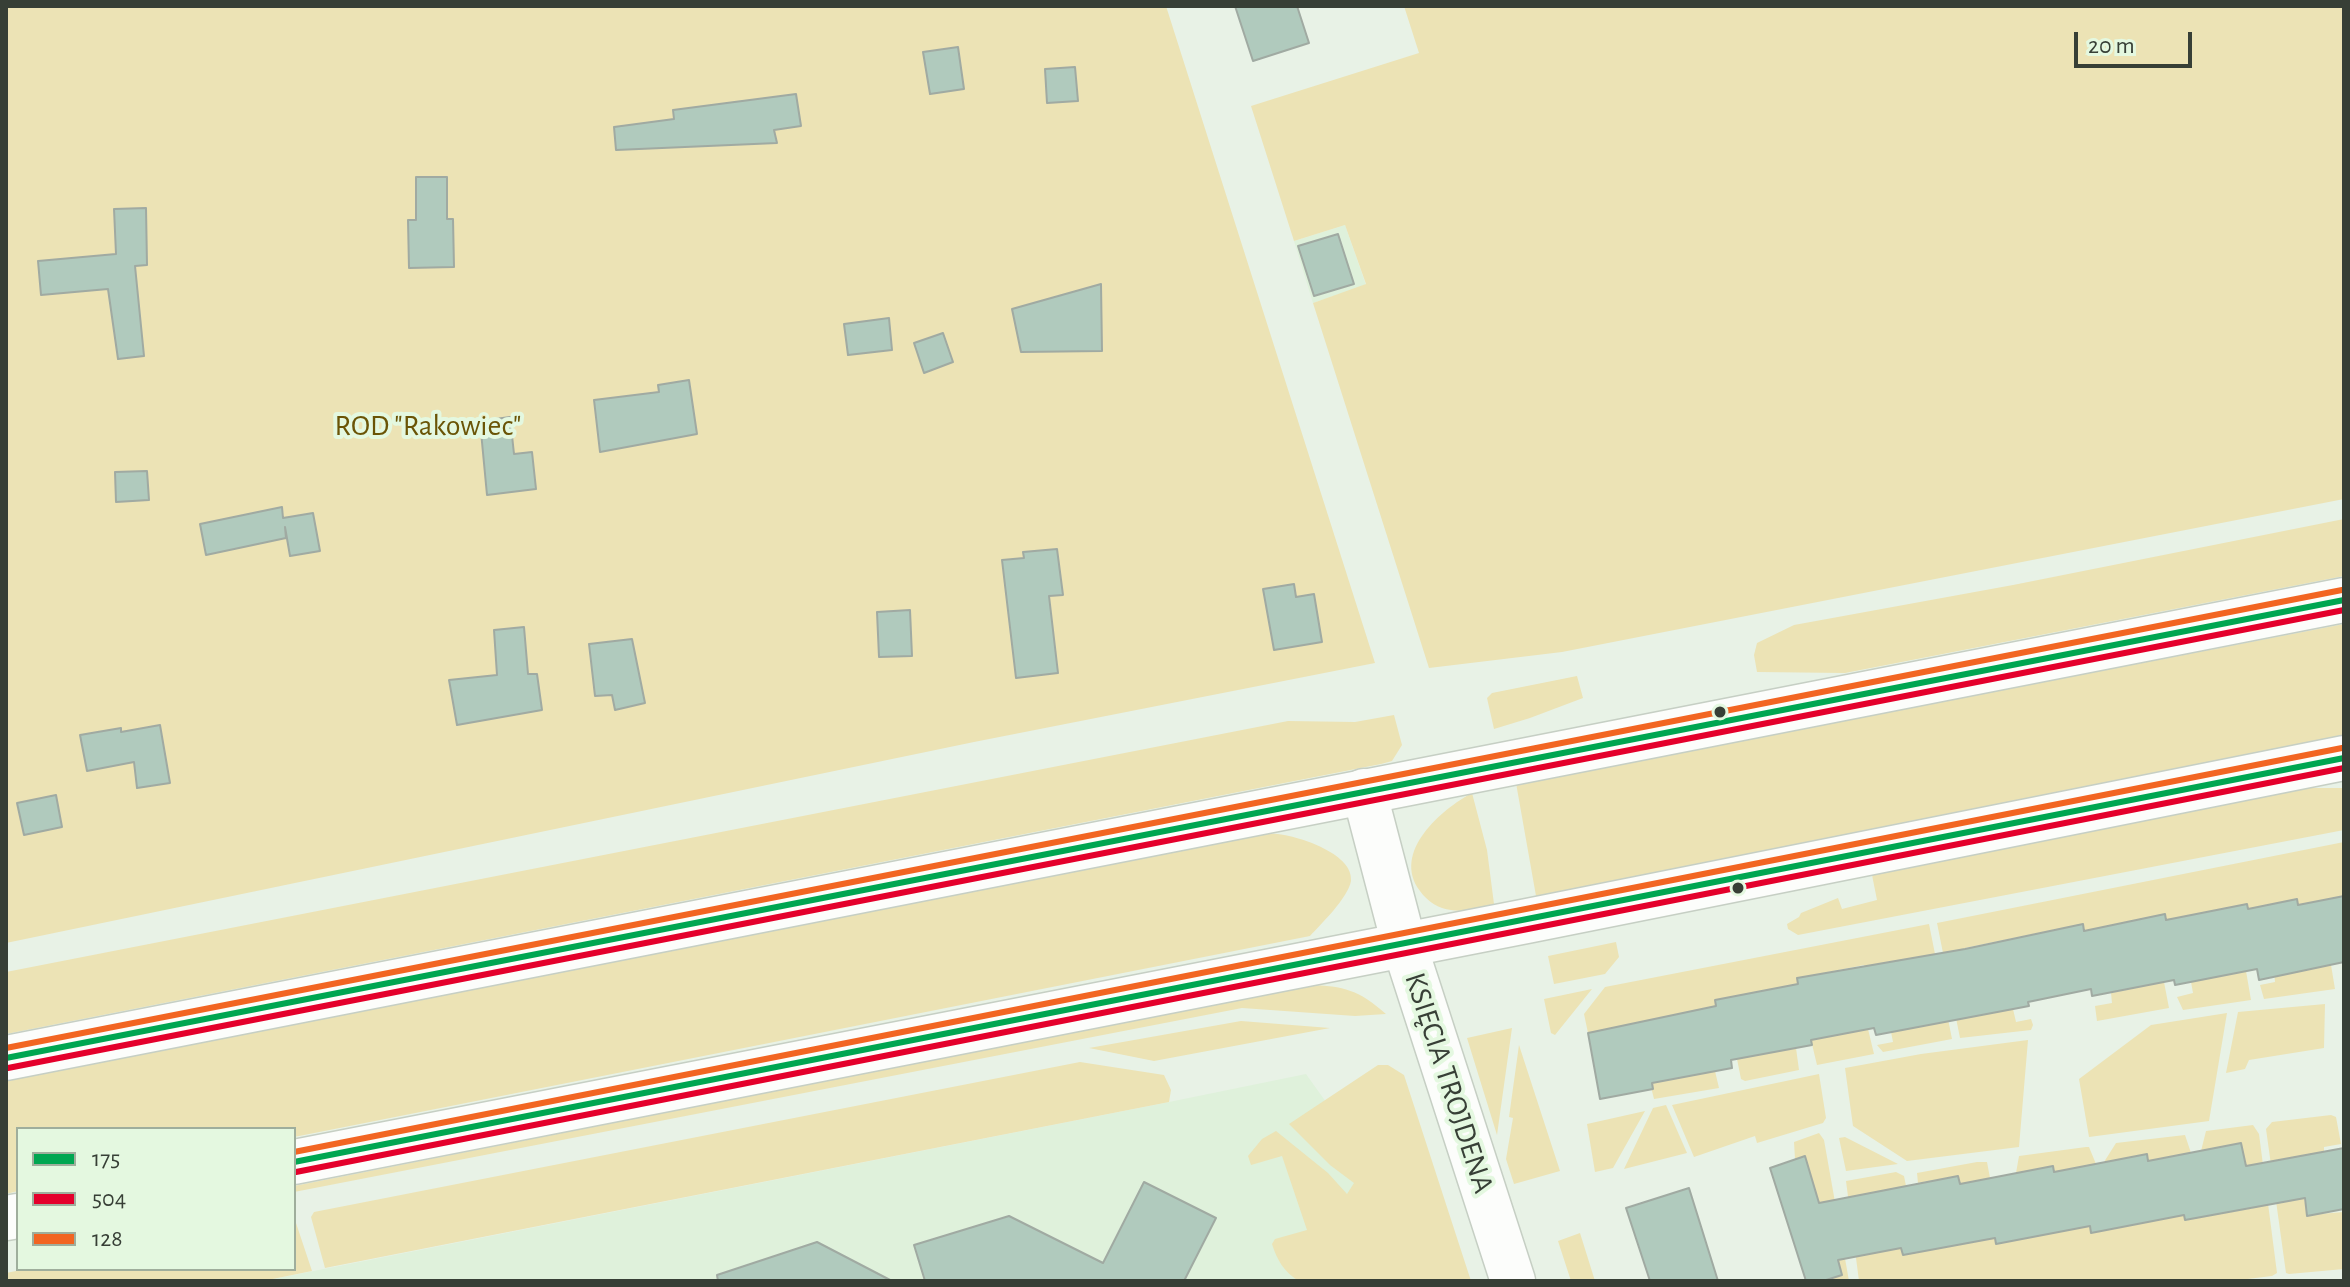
<!DOCTYPE html>
<meta charset="utf-8">
<style>
body{margin:0}
#map{position:relative;width:2350px;height:1287px;overflow:hidden;background:#e8f2e6;font-family:"Alegreya Sans",sans-serif}
canvas{display:block}
.frame{position:absolute;inset:0;border:8px solid #373f36;pointer-events:none}
.legend{position:absolute;left:16px;top:1127px;width:280px;height:144px;box-sizing:border-box;background:#e4f8e0;border:2px solid #9fae9c;margin:0;padding:10px 14px;list-style:none;font-size:24px;color:#373f36}
.legend li{display:flex;align-items:center;gap:16px;height:40px}
.legend b{width:40px;border:2px solid #9fae9c}
.scale{position:absolute;left:2074px;top:32px;width:118px;height:36px;box-sizing:border-box;border:4px solid #373f36;border-top:0;padding-left:10px;font-size:24px;line-height:28px;white-space:nowrap;color:#373f36;-webkit-text-stroke:6px #e4f8e0;paint-order:stroke}
</style>
<div id="map">
<canvas width="2350" height="1287"></canvas>
<div class="frame"></div>
<ul class="legend">
<li><b style="height:10px;background:#00a651"></b>175</li>
<li><b style="height:10px;background:#e4002b"></b>504</li>
<li><b style="height:10px;background:#f26522"></b>128</li>
</ul>
<div class="scale">20 m</div>
</div>
<script>
const ctx = document.querySelector('canvas').getContext('2d');
ctx.lineJoin = 'round';
function paint(path, color) { ctx.fillStyle = color; ctx.fill(path, 'evenodd'); }
function trace(path, color, width, dash) { ctx.strokeStyle = color; ctx.lineWidth = width; ctx.lineCap = dash ? 'butt' : 'round'; ctx.setLineDash(dash || []); ctx.stroke(path); }
function label(font, color, halo, rows, align = 'center') {
  ctx.font = font + ' "Alegreya Sans",sans-serif'; ctx.lineWidth = 8; ctx.setLineDash([]); ctx.textBaseline = 'middle'; ctx.strokeStyle = halo; ctx.fillStyle = color; for (const [text, x, y, turn = 0] of rows) {
    ctx.save(); ctx.translate(x, y); ctx.rotate((+turn || 0) * Math.PI / 180); ctx.textAlign = isNaN(turn) ? turn : align; if (halo) ctx.strokeText(text, 0, 0); ctx.fillText(text, 0, 0); ctx.restore();
  }
}
const built = new Path2D(`
 M1345,225l21,60 -53,18 -19,-62z
 M1306,1074l148,207h-1191l906,-179z`);
const green = new Path2D(`
 M6,6h1160l209,657 -401,79 -968,201z
 M1404,6h940v493l-782,153 -133,16 -116,-365 53,-19 -21,-59 -51,16 -43,-135 168,-53z
 M2344,519v57l-499,97 -88,-1 -3,-17 3,-12 37,-18 219,-40z
 M2344,624v111l-808,161 -20,-113z
 M1577,676l6,22 -53,20 -36,11 -7,-31 5,-5z
 M1394,715l8,30 -10,16 -11,3 -1375,270v-62l1282,-251 67,1z
 M2308,788h36v42l-546,105 -10,-6 -1,-5 12,-7 2,-4 37,-15 4,11 35,-9 -5,-25z
 M1472,793l15,57 7,54c-13,3 -29,9 -43,6 -12,-1 -24,-9 -31,-19 -29,-39 22,-82 52,-98z
 M1259,834c8,0 17,-1 25,1 19,3 70,20 67,46 -3,17 -30,43 -41,55l-1016,201v-8h-276v62l-12,3v-114z
 M2344,842v54l-46,9 -1,-5 -49,9 -2,-5 -80,16 -2,-6 -80,17 -2,-7 -117,24 13,67 35,-6 3,13 15,-3 2,6 -2,5 -71,8 -23,-115z
 M1929,924l23,115 -69,13 -6,-7 16,-3 -2,-10 -27,-67 -66,13v6l-82,22 -128,27 -4,-19 21,-27z
 M1616,942l3,15 -14,17 -51,10 -6,-28z
 M2331,965l4,24 -71,10 -4,-14 15,-3 -1,-12h33z
 M2246,971l5,29 -68,10 -6,-13 16,-4 -2,-11z
 M2164,982l5,26 -72,13 -2,-15 17,-3 -1,-10z
 M1309,985c35,1 50,5 77,29l-31,2 -113,-8 -948,184v-6z
 M1592,989l-37,46 -4,-2 -7,-34z
 M2325,1004l-1,44 -75,12 -4,9 -19,4 12,-61z
 M2227,1013l-18,108 -120,16 -10,-58 72,-54z
 M1241,1021l89,7 -176,33 -65,-13z
 M1512,1028l-15,107 -30,-97z
 M1868,1029l6,25 -57,11 -6,-25z
 M2028,1040l-9,107 -112,14 -54,-35 -8,-58 76,-14z
 M1519,1045l41,126 -46,13 -8,-25 7,-41 -4,-1z
 M1796,1048l3,22 -54,11 -4,-2 -4,-20z
 M1080,1062l84,13 7,15 -2,12 -844,166 -14,-51 3,-5z
 M1378,1065h10l16,10 67,206h-172c-15,-9 -22,-21 -27,-37l3,-5 32,-9 -25,-74 -31,9 -3,-9 14,-17 14,-8 52,42 19,21 7,-11 -24,-18 -41,-41z
 M1715,1071l4,17 -65,11 -4,-16z
 M1819,1074l7,44 -3,5 -66,20 -2,-7 -61,21 -22,-52z
 M1666,1105l21,48 -63,16 29,-61z
 M1645,1111l-32,57 -18,4 -8,-48z
 M2331,1115l5,2 5,27 -17,3v4l-27,6 10,58 37,-3v57l-55,5 -3,-1 -20,-144 6,-7z
 M2253,1125l6,9 18,139 -5,3 -41,5h-372l-13,-100 50,-9 8,4 2,10 -44,9 11,58 28,-5 2,7 92,-17 1,6 94,-18 1,6 93,-17 1,5 69,-12 -13,-64 -40,7 5,-20z
 M1819,1133l5,7 25,141h-26l19,-7 -37,-117 -10,2 -1,-17z
 M2185,1135l6,18 -43,8 -1,-6 -43,7 12,-19z
 M1845,1137l53,27 -52,7 -7,-33z
 M2086,1147h3l7,17 -42,8 -2,-6 -36,7 3,-17z
 M1977,1162h10l3,16 -30,6 -2,-8 -40,7 -1,-10z
 M294,1217l18,54 -49,10h-257v-8l20,-4h268z
 M1580,1233l15,48h-24l-13,-40z`);
const building = new Path2D(`
 M1235,6h62l12,37 -56,18z
 M958,47l6,42 -34,5 -7,-42z
 M1075,67l3,34 -31,2 -2,-34z
 M796,94l5,32 -27,4 3,13 -161,7 -2,-23 60,-8 -1,-9z
 M416,177h31v42h6l1,48 -45,1 -1,-48h8z
 M146,208l1,57 -12,1 9,90 -26,3 -10,-70 -67,6 -3,-34 78,-7 -2,-45z
 M1338,234l16,50 -40,12 -16,-50z
 M1101,284l1,67 -81,1 -9,-43z
 M889,318l3,32 -44,5 -4,-31z
 M943,333l10,29 -29,11 -10,-30z
 M689,380l8,54 -97,18 -6,-52 65,-8 -1,-7z
 M510,417l4,37 18,-2 4,37 -49,6 -7,-74z
 M147,471l2,29 -33,2 -1,-30z
 M282,507l1,11 30,-5 7,38 -30,5 -5,-29 1,11 -80,17 -6,-31z
 M1057,549l6,46 -14,1 9,77 -42,5 -14,-118 22,-2 -1,-6z
 M1294,584l2,13 18,-3 8,48 -48,8 -11,-61z
 M910,610l2,46 -33,1 -2,-45z
 M524,627l4,47h9l5,36 -85,15 -8,-45 48,-5 -3,-45z
 M632,639l13,64 -30,7 -3,-15 -17,1 -6,-52z
 M160,725l10,58 -33,5 -3,-26 -47,9 -7,-36 41,-7v4z
 M56,795l6,32 -38,8 -7,-32z
 M2344,896v66l-85,18 -2,-11 -82,16 -1,-5 -82,16 -1,-7 -63,13 1,4 -153,29 -2,-7 -63,12 1,5 -81,15 1,8 -80,15 1,6 -53,10 -12,-66 128,-27 -1,-6 83,-16 -1,-6 168,-29 118,-25 1,7 81,-17 1,6 81,-16 1,5 49,-10 1,6z
 M2241,1143l5,23 98,-18v61l-37,7 -2,-18 -120,22 -1,-5 -93,18 -1,-7 -94,18 -1,-6 -92,17 -2,-7 -63,12 4,15 -19,6h-17l-36,-113 35,-12 14,47 139,-27 2,8 93,-18 1,6 93,-18 1,7z
 M1144,1182l72,36 -32,63h-259l-11,-36 95,-29 94,47z
 M1689,1188l29,93h-68l-24,-73z
 M817,1242l75,39h-174l-1,-6z`);
const minor = new Path2D(`
 M1364,791l40,153 109,337`);
const major = new Path2D(`
 M6,1058l2338,-458
 M294,1162l1233,-241 817,-163
 M6,1218l12,-2`);
const bus1 = new Path2D(`
 M6,1058l2338,-458
 M294,1162l2050,-404`);
const bus2 = new Path2D(`
 M8,1068l2336,-458
 M296,1172l2048,-404`);
const bus3 = new Path2D(`
 M6,1048l2336,-458
 M294,1152l2048,-404`);
const markers = [
 [1720,712,7,"#373f36"],
 [1738,888,7,"#373f36"]
];
const parkNames = [
 ["ROD \"Rakowiec\"",428,426]
];
const streetNames = [
 ["KSIĘCIA TROJDENA",1449,1083,72]
];
paint(built, '#dff1db');
paint(green, '#ece3b5');
paint(building, '#b0cabd');
trace(building, '#a0aaa2', 2);
trace(minor, '#c6cfc4', 47);
trace(major, '#c6cfc4', 47);
trace(minor, '#fcfdfb', 44);
trace(major, '#fcfdfb', 44);
trace(bus1, '#00a651', 6);
trace(bus2, '#e4002b', 6);
trace(bus3, '#f26522', 6);
for (const [x, y, r, color] of markers) { const dot = new Path2D(); dot.arc(x, y, r, 0, 2 * Math.PI); ctx.fillStyle = color; ctx.fill(dot); trace(dot, '#e4f8e0', 3); }
label('30px', '#6a5406', '#e4f8e0', parkNames);
label('30px', '#373f36', '#e4f8e0', streetNames);
</script>
